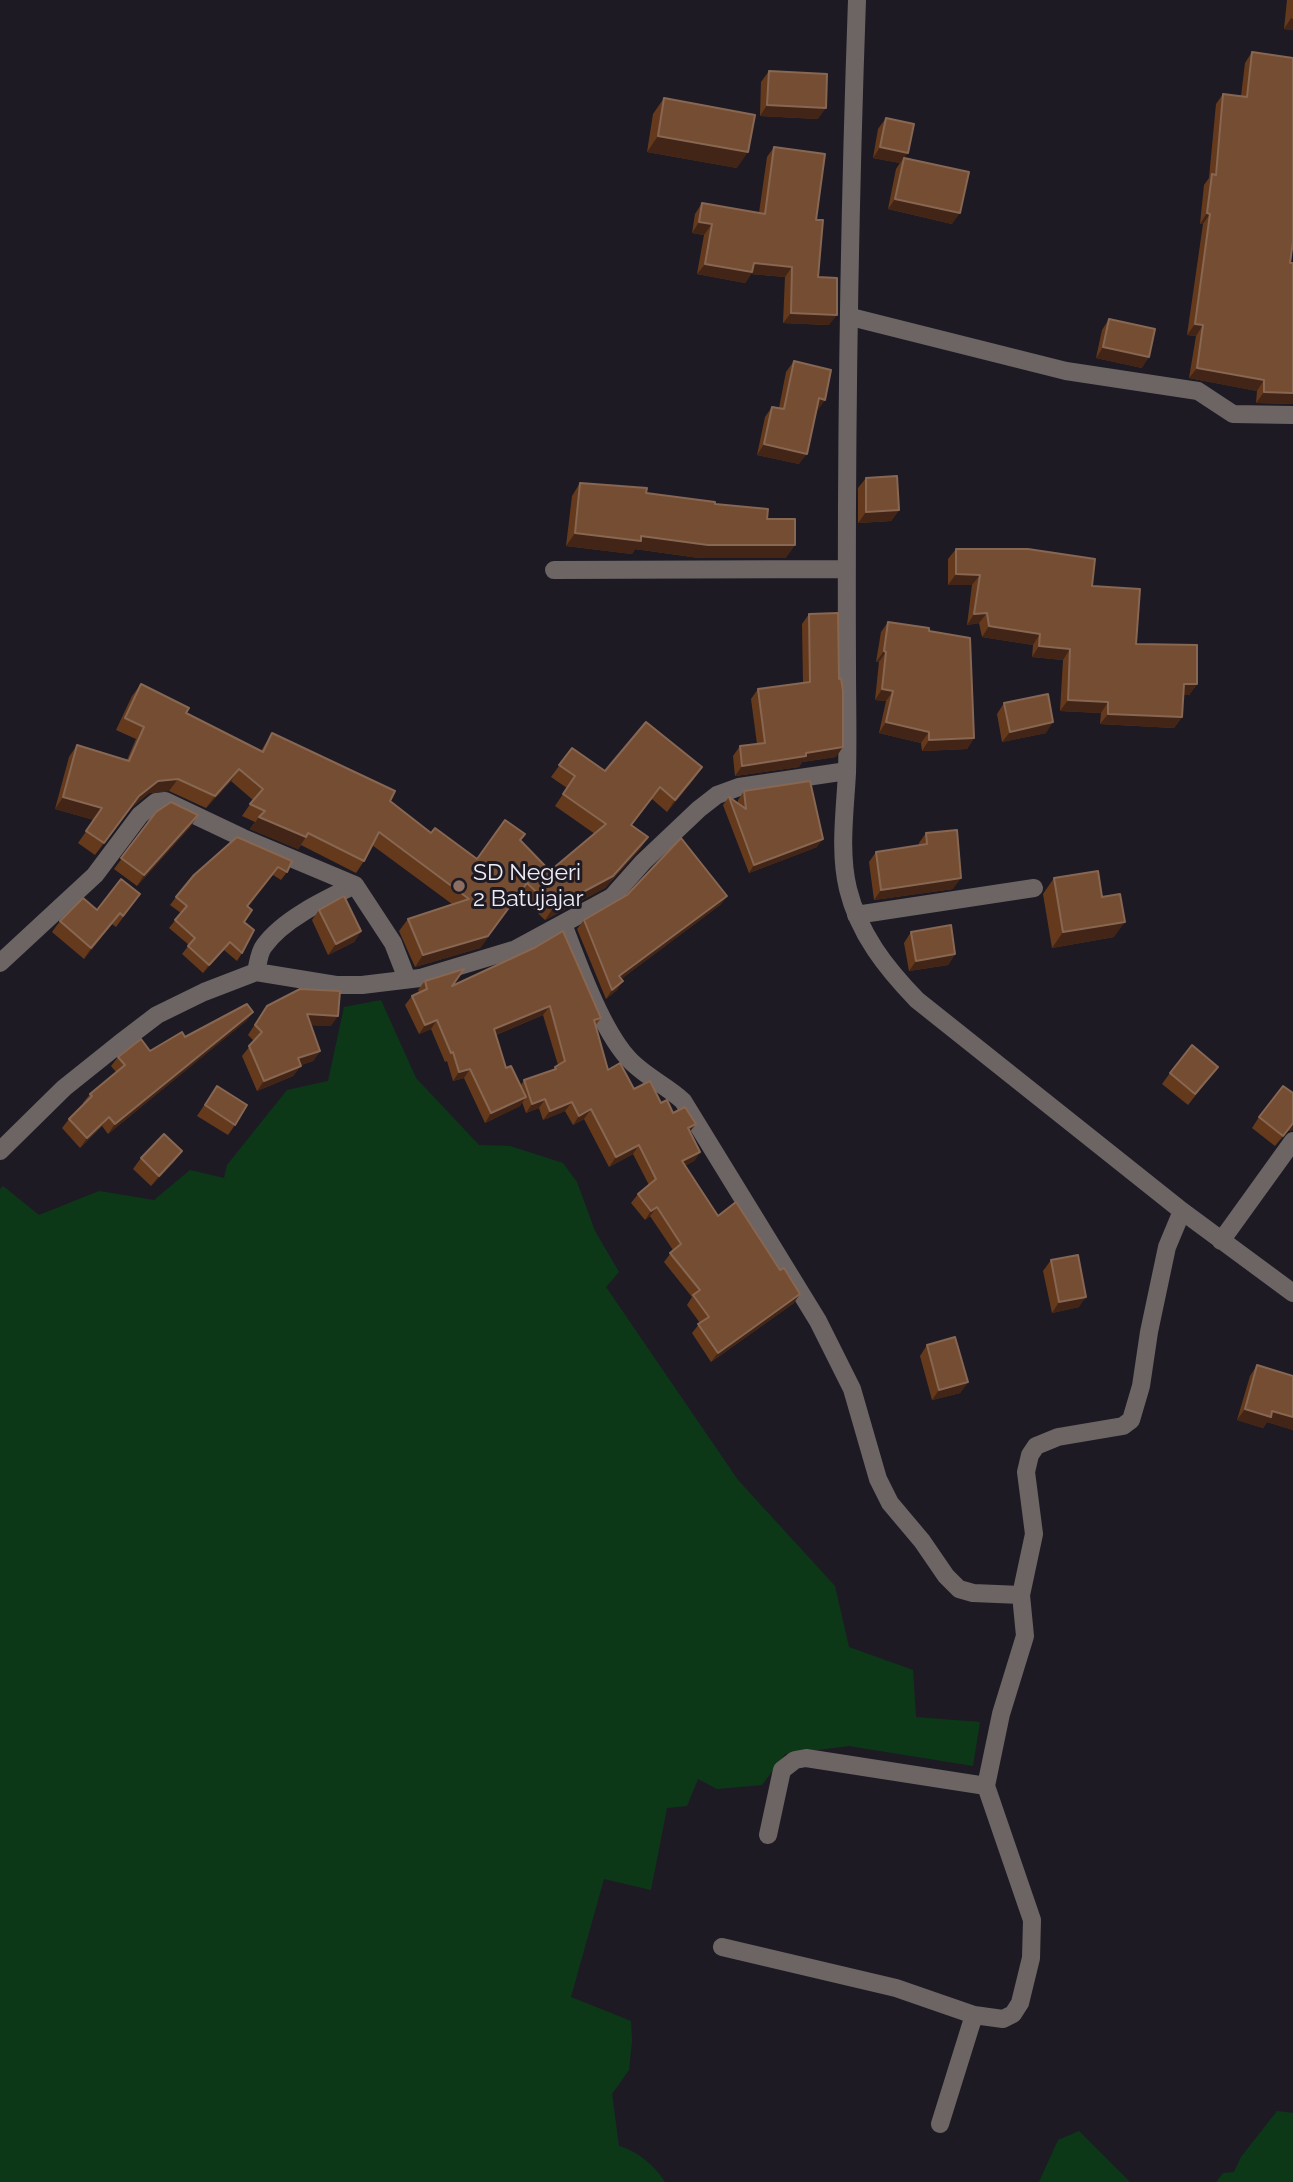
<!DOCTYPE html>
<style>
body{margin:0}
canvas{display:block;background:#1d1a24}
</style>
<canvas width="1293" height="2182"></canvas>
<script>
const ctx = document.querySelector('canvas').getContext('2d');
ctx.lineJoin = 'round';
function paint(path, color) { ctx.fillStyle = color; ctx.fill(path, 'evenodd'); }
function trace(path, color, width, dash) { ctx.strokeStyle = color; ctx.lineWidth = width; ctx.lineCap = dash ? 'butt' : 'round'; ctx.setLineDash(dash || []); ctx.stroke(path); }
function label(font, color, halo, rows, align = 'center') {
  ctx.font = font + ' Raleway,sans-serif'; ctx.lineWidth = 6; ctx.setLineDash([]); ctx.textBaseline = 'middle'; ctx.strokeStyle = halo; ctx.fillStyle = color; for (const [text, x, y, turn = 0] of rows) {
    ctx.save(); ctx.translate(x, y); ctx.rotate((+turn || 0) * Math.PI / 180); ctx.textAlign = isNaN(turn) ? turn : align; if (halo) ctx.strokeText(text, 0, 0); ctx.fillText(text, 0, 0); ctx.restore();
  }
}
const green = new Path2D(`
 M381,1000l35,78 63,67 31,1 53,17 14,19 18,49 24,41 -13,15 132,193 97,106 14,61 64,23 3,47 64,5 -7,44 -124,-20 -64,8 -23,31 -45,4 -19,-10 -11,27 -20,2 -16,82 -47,-11 -33,118 60,24 1,20 -3,29 -17,24 7,52c20,6 35,19 46,36h-665v-993l3,-3 36,29 60,-24 55,9 36,-30 34,8 3,-13 60,-75 41,-9 16,-74z
 M1277,2111l16,2v69h-77l7,-9 11,-1 7,-15z
 M1079,2131l51,51h-91l19,-42z`);
const minor = new Path2D(`
 M857,0c-8,222 -11,445 -10,667 0,36 1,71 0,106 -2,38 -8,79 1,116 11,45 38,79 69,111l265,211 111,82
 M851,317l215,54 132,20 35,23 60,1
 M554,570l292,-1
 M856,915l178,-27
 M563,924c15,39 37,102 64,133 15,18 39,28 56,44l135,220 34,68 26,90 12,24 32,38 24,35 13,13 14,4 48,2
 M0,963l95,-88 45,-60 16,-13 9,-1 78,37 112,47 38,58 14,36
 M256,972c2,-8 3,-20 8,-26 19,-27 62,-47 91,-61
 M0,1151l64,-63 55,-44 38,-29 47,-23 52,-20 80,13h26l58,-7 96,-29 96,-52 31,-35 56,-53 18,-14 22,-8 108,-16
 M1221,1241l72,-100
 M768,1835l14,-65 13,-10 11,-2 180,28
 M722,1947l174,41 78,27 29,4 10,-5 7,-11 11,-45 1,-38 -46,-134 15,-72 24,-78 -4,-41 13,-61 -8,-62 4,-17 6,-9 22,-9 65,-11 8,-6 10,-34 8,-54 18,-85 15,-36
 M940,2124l34,-109`);
const wall = new Path2D(`
 M1287,0h6v30l-9,-1z
 M1252,52l38,211h3v141l-37,-1 1,-12 -68,-13 7,-42 -9,-1 16,-111h-3l4,-39 5,-7 7,-74 7,-10 18,2 4,-33z
 M769,71l49,48 -58,-3 1,-34z
 M664,98l73,70 -90,-16 6,-38z
 M886,118l19,40 47,66 -64,-15 8,-40 4,-6 -27,-5 5,-29z
 M774,147l42,73 2,57 11,48 -46,-2 2,-46 -34,-3 -6,9 -48,-9 7,-39 -12,-2 3,-19 7,-11 57,10 8,-56z
 M1109,319l33,49 -46,-10 6,-28z
 M794,361l24,49h-2l-17,54 -42,-9 8,-38 7,-10 7,1 7,-36z
 M866,478l33,32 -8,11 -33,2v-35z
 M580,483l135,21 52,15 19,39h-87l-64,-9 -3,5 -66,-8 6,-50z
 M956,549l136,37 44,58 61,40 -8,11h-6l-1,22 -8,11 -74,-4 1,-11 -41,-2 3,-51 -31,-3 1,-12 -51,-8 -3,-14 -12,2 5,-40h-24v-26z
 M809,614l27,143 -34,5 -3,5 -64,9 -2,-20 7,-10 17,-2 -6,-45 7,-10 45,-6 -1,-59z
 M888,622l41,9 45,107 -7,11 -45,2 -1,-8 -42,-10 7,-32 -11,-1 4,-38h-3l5,-30z
 M141,684l45,29 75,38 11,-18 118,68 41,32 46,26 43,-19 30,31 45,-37 -40,-28 12,-18 -16,-11 21,-29 33,23 89,8 -27,33 -15,-13 -20,26 16,12 -8,12 -35,39 -60,32 -26,-25 -39,53 -65,19 -16,-36 9,-12 44,-15 -80,-59 -8,16 -8,12 -55,-28 -3,4 -48,-20 5,-7 -13,-6 11,-16 -22,-19 -25,27 -37,-17 -20,2 -18,15 -36,47 -17,-12 16,-23 -39,-11 14,-52 8,-12 50,15 9,-21 -20,-9 16,-34z
 M1004,703l42,30 -44,9 -5,-28z
 M744,791l73,56 -68,26 -26,-68 6,-8 9,7v-4z
 M156,812l35,14 -54,60 -23,-17z
 M926,833l27,56 -79,11 -5,-38 7,-10 43,-6v-3z
 M237,837l50,35 -6,8 -8,-5 -25,32 -4,15 -2,31 -5,8 -13,-11 -21,23 -21,-19 7,-9 -20,-17 12,-15 -11,-8 6,-8z
 M1054,878l48,19 12,40 -62,11 -9,-54z
 M140,894l-24,33 -4,-3 -28,35 -32,-27 8,-11 37,-11z
 M727,896l-7,9 -99,74 -4,11 -11,9 -29,-70 7,-9z
 M319,910l42,21 -7,11 -26,13 -16,-35z
 M911,932l44,22 -7,11 -39,6 -5,-28z
 M425,981l176,37 -6,8 13,44 26,19 27,14 12,10 17,19 10,20 -6,9 -10,5 34,50 76,87 -83,59 -19,-29 8,-10 -13,-18 5,-8 -28,-35 9,-12 -23,-34 -5,4 -14,-17 7,-9 11,-9 -16,-31 -24,13 -25,-48 -11,6 -8,-14 -22,9 -4,-12 -13,5 -4,-11 -2,4 -35,17 -21,-45 -11,3 -6,-20 -2,1 -14,-33 -12,5 -14,-29 7,-9 7,-4 -1,-2zM543,1015l15,50 -5,5 -29,10 -3,5 -15,-17 -10,-33z
 M267,1006l64,20 -20,-1 9,26 -7,10 -12,4 -8,11 -36,15 -15,-35 12,-15 -6,-6z
 M253,1012l-7,9 -138,113 -6,-8 -22,22 -18,-20 7,-9 15,-15 -1,-1 7,-9 26,-22 -5,-6 7,-9 32,-6z
 M1170,1073l40,4 -22,28 -26,-21z
 M217,1086l18,39 -7,10 -31,-19z
 M1293,1093v37l-5,1 -13,15 -23,-18 7,-11z
 M182,1151l-8,11 -23,24 -18,-17 8,-11z
 M1051,1260l28,47 -27,6 -9,-42z
 M927,1345l41,37 -8,11 -28,7 -12,-44z
 M1257,1365l36,11v54l-26,-8 -4,6 -26,-8 13,-44z`);
const shadedWall = new Path2D(`
 M1291,18l2,1v11l-9,-1z
 M767,105l59,3 -8,11 -58,-3z
 M658,136l90,16 -11,16 -90,-16z
 M880,147l28,6 -8,10 -27,-5z
 M895,199l65,14 -8,11 -64,-15z
 M1207,213l3,1 -7,10h-3z
 M699,222l13,2 -8,11 -12,-2z
 M754,263l38,4 -7,10 -34,-3 -6,9 -48,-9 8,-10z
 M791,313l46,2 -8,10 -46,-2z
 M1195,324l8,1 -7,11 -9,-1z
 M1103,347l46,10 -7,11 -46,-10z
 M1197,368l67,12 -7,11 -68,-13z
 M1264,392l29,1v11l-37,-1z
 M819,398l6,2 -7,10 -7,-1z
 M764,444l43,10 -8,10 -42,-9z
 M899,510l-8,11 -33,2 8,-11z
 M575,533l66,3 154,9 -9,13h-87l-64,-9 -3,5 -66,-8z
 M956,574l24,1 -8,10h-24z
 M987,613l-8,10 -12,2 7,-11z
 M989,626l51,8 -7,11 -51,-8z
 M1039,646l31,3 -7,11 -31,-3z
 M884,651l2,1 -7,10h-3z
 M1184,684h13l-8,11h-13z
 M882,689l11,2 -7,10 -11,-1z
 M1068,700l40,2 -7,11 -41,-2z
 M1108,714l74,3 -8,11 -74,-4z
 M886,722l43,10 -8,11 -42,-10z
 M1053,722l-7,11 -44,9 8,-10z
 M974,738l-7,11 -45,2 7,-11z
 M843,747l-7,10 -34,5 -3,5 -64,9 7,-10 64,-13z
 M702,767l-8,12 -27,33 8,-12z
 M239,769l-8,12 -25,27 9,-12z
 M178,779l-9,12 -20,2 -18,15 -36,47 44,-59 19,-15z
 M63,797l39,11 -8,12 -39,-11z
 M198,815l-7,11 -54,60 7,-11z
 M259,817l47,20 -8,12 -48,-20z
 M648,837l-8,12 -35,39 -60,32 8,-12z
 M823,839l-6,8 -68,26 5,-8z
 M961,878l-8,11 -79,11 7,-10z
 M527,883l-47,65 -65,19 8,-12z
 M727,896l-7,9 -107,80 6,-9z
 M120,913l-8,11 -28,35 7,-11z
 M1125,922l-11,15 -62,11 11,-16z
 M361,931l-7,11 -26,13 8,-11z
 M230,942l-6,8 -21,23 6,-8z
 M955,954l-7,11 -39,6 7,-10z
 M623,981l-6,9 -11,9 6,-9z
 M550,1006l-7,9 -55,23 6,-9z
 M253,1012l-7,9 -138,113 7,-10z
 M307,1014l31,2 -7,10 -31,-1z
 M437,1020l-6,9 -12,5 6,-9z
 M320,1051l-7,10 -23,8 8,-11z
 M301,1066l-8,10 -36,15 7,-10z
 M470,1069l-6,9 -11,3 6,-9z
 M526,1097l-6,9 -35,17 6,-10z
 M545,1099l-6,9 -13,5 6,-9z
 M572,1102l-7,9 -22,9 7,-9z
 M591,1109l-7,10 -11,6 6,-9z
 M109,1117l-7,9 -22,22 7,-10z
 M1293,1123v7l-5,1 -13,15z
 M696,1124l-7,9 -1,-5z
 M639,1145l-6,9 -24,13 7,-10z
 M182,1151l-8,11 -23,24 8,-10z
 M700,1152l-6,9 -19,9 7,-9z
 M657,1207l-7,9 -5,4 6,-9z
 M800,1294l-6,9 -83,59 7,-9z
 M1086,1297l-7,10 -27,6 7,-11z
 M968,1382l-8,11 -28,7 7,-10z
 M1245,1409l27,2 21,6v13l-26,-8 -4,6 -26,-8z`);
const building = new Path2D(`
 M1252,52l41,6v184l-3,21h3v130l-29,-1v-12l-67,-12 6,-43 -8,-1 15,-110 -3,-1 5,-39 4,1 7,-81 24,3z
 M769,71l58,3 -1,34 -59,-3z
 M664,98l91,17 -7,37 -90,-16z
 M886,118l28,6 -6,29 -28,-6z
 M774,147l51,7 -9,66h7l-5,57 19,1v37l-46,-2 1,-46 -38,-4 -2,9 -47,-8 7,-40 -13,-2 3,-19 63,11z
 M904,158l65,14 -9,41 -65,-14z
 M1109,319l46,10 -6,28 -46,-10z
 M794,361l37,9 -6,30 -6,-2 -12,56 -43,-10 8,-37 12,2z
 M897,476l2,34 -33,2v-34z
 M580,483l67,5 -1,5 69,9v2l53,5 -1,10h28v26h-87l-67,-9v5l-66,-8z
 M956,549h72l67,10 -3,27 48,3 -4,55 61,1v39h-13l-2,33 -74,-3v-12l-40,-2 2,-51 -31,-3 1,-12 -51,-8 -2,-13 -13,1 6,-39 -24,-1z
 M838,613l1,66 2,-1 2,13v56l-37,6v3l-64,10 -2,-20 25,-3 -7,-54 52,-7 -1,-68z
 M888,622l41,6v3l41,7 4,100 -45,2v-8l-43,-10 7,-31 -11,-2 4,-37 -2,-1z
 M141,684l48,24 -3,5 77,39 9,-19 123,58 -5,10 41,32 4,-5 42,31 28,-39 20,14 -5,6 30,31 56,-47 -43,-30 12,-18 -16,-11 13,-17 33,23 41,-49 56,45 -27,33 -15,-13 -29,38 17,12 -35,39 -60,32 -26,-25 -39,53 -65,19 -15,-36 61,-20 -90,-67 -15,29 -56,-28 -2,4 -47,-20 6,-6 -15,-7 13,-15 -24,-20 -24,27 -37,-17 -20,2 -19,15 -35,47 -18,-12 16,-23 -39,-11 14,-52 52,16 15,-34 -19,-9z
 M1048,694l5,28 -43,10 -6,-29z
 M810,781l13,58 -69,26 -25,-68 17,12 -2,-18z
 M171,802l27,13 -54,60 -23,-17 35,-46z
 M957,830l4,48 -80,12 -5,-38 51,-8 -1,-11z
 M237,837l55,24 -5,11 -9,-5 -31,39 5,4 -8,12 10,8 -12,23 -12,-11 -21,23 -21,-19 7,-8 -20,-18 12,-14 -11,-9 18,-22z
 M681,838l46,58 -108,80 4,5 -11,9 -28,-70 43,-25z
 M1098,871l4,26 18,-3 5,28 -62,10 -9,-54z
 M121,879l19,15 -17,22 -3,-3 -29,35 -31,-27 23,-23 14,12z
 M344,896l17,35 -25,13 -17,-34z
 M951,925l4,29 -39,7 -5,-29z
 M563,931l38,87 -7,2 14,50 12,-7 14,26 16,-8 11,22 6,-3 6,13 12,-6 11,17 -8,4 12,24 -18,9 36,55 18,-14 44,68 4,-2 16,26 -82,59 -20,-29 11,-7 -16,-22 7,-5 -30,-37 11,-9 -24,-37 -6,4 -13,-17 18,-15 -17,-34 -23,12 -25,-48 -12,7 -7,-14 -22,9 -5,-12 -13,5 -8,-24 32,-11 -1,-2 10,-6 -15,-55 -56,23 12,39 5,-2 15,31 -35,16 -21,-44 -11,3 -6,-20 -2,1 -14,-33 -12,5 -13,-29 15,-7 -2,-8 39,-12 -12,17 84,-39z
 M300,989l40,2 -2,25 -31,-2 13,37 -22,7 3,8 -37,15 -15,-35 13,-14 -7,-7 12,-19z
 M247,1004l6,8 -138,112 -6,-7 -22,21 -18,-19 23,-23 -2,-2 35,-29 -7,-8 23,-18 9,12 32,-19 3,5z
 M1192,1045l26,22 -23,27 -25,-21z
 M217,1086l30,19 -12,20 -30,-20z
 M1283,1086l10,7v30l-10,13 -24,-19z
 M164,1134l18,17 -23,25 -18,-18z
 M1078,1255l8,42 -27,5 -8,-42z
 M955,1337l13,45 -29,8 -12,-45z
 M1257,1365l36,11v41l-21,-6 -1,6 -26,-8z`);
const markers = [
 [459,886,7,"#8d6e63"]
];
const poiNames = [
 ["SD Negeri",473,873],
 ["2 Batujajar",473,899]
];
paint(green, '#0c3818');
trace(minor, '#6c6564', 18);
paint(wall, '#653a1c');
paint(shadedWall, '#422516');
paint(building, '#744d33');
trace(building, '#876652', 2);
for (const [x, y, r, color] of markers) { const dot = new Path2D(); dot.arc(x, y, r, 0, 2 * Math.PI); ctx.fillStyle = color; ctx.fill(dot); trace(dot, '#1d1a24', 2.5); }
label('23px', '#efedf4', '#1d1a24', poiNames, 'left');
</script>
